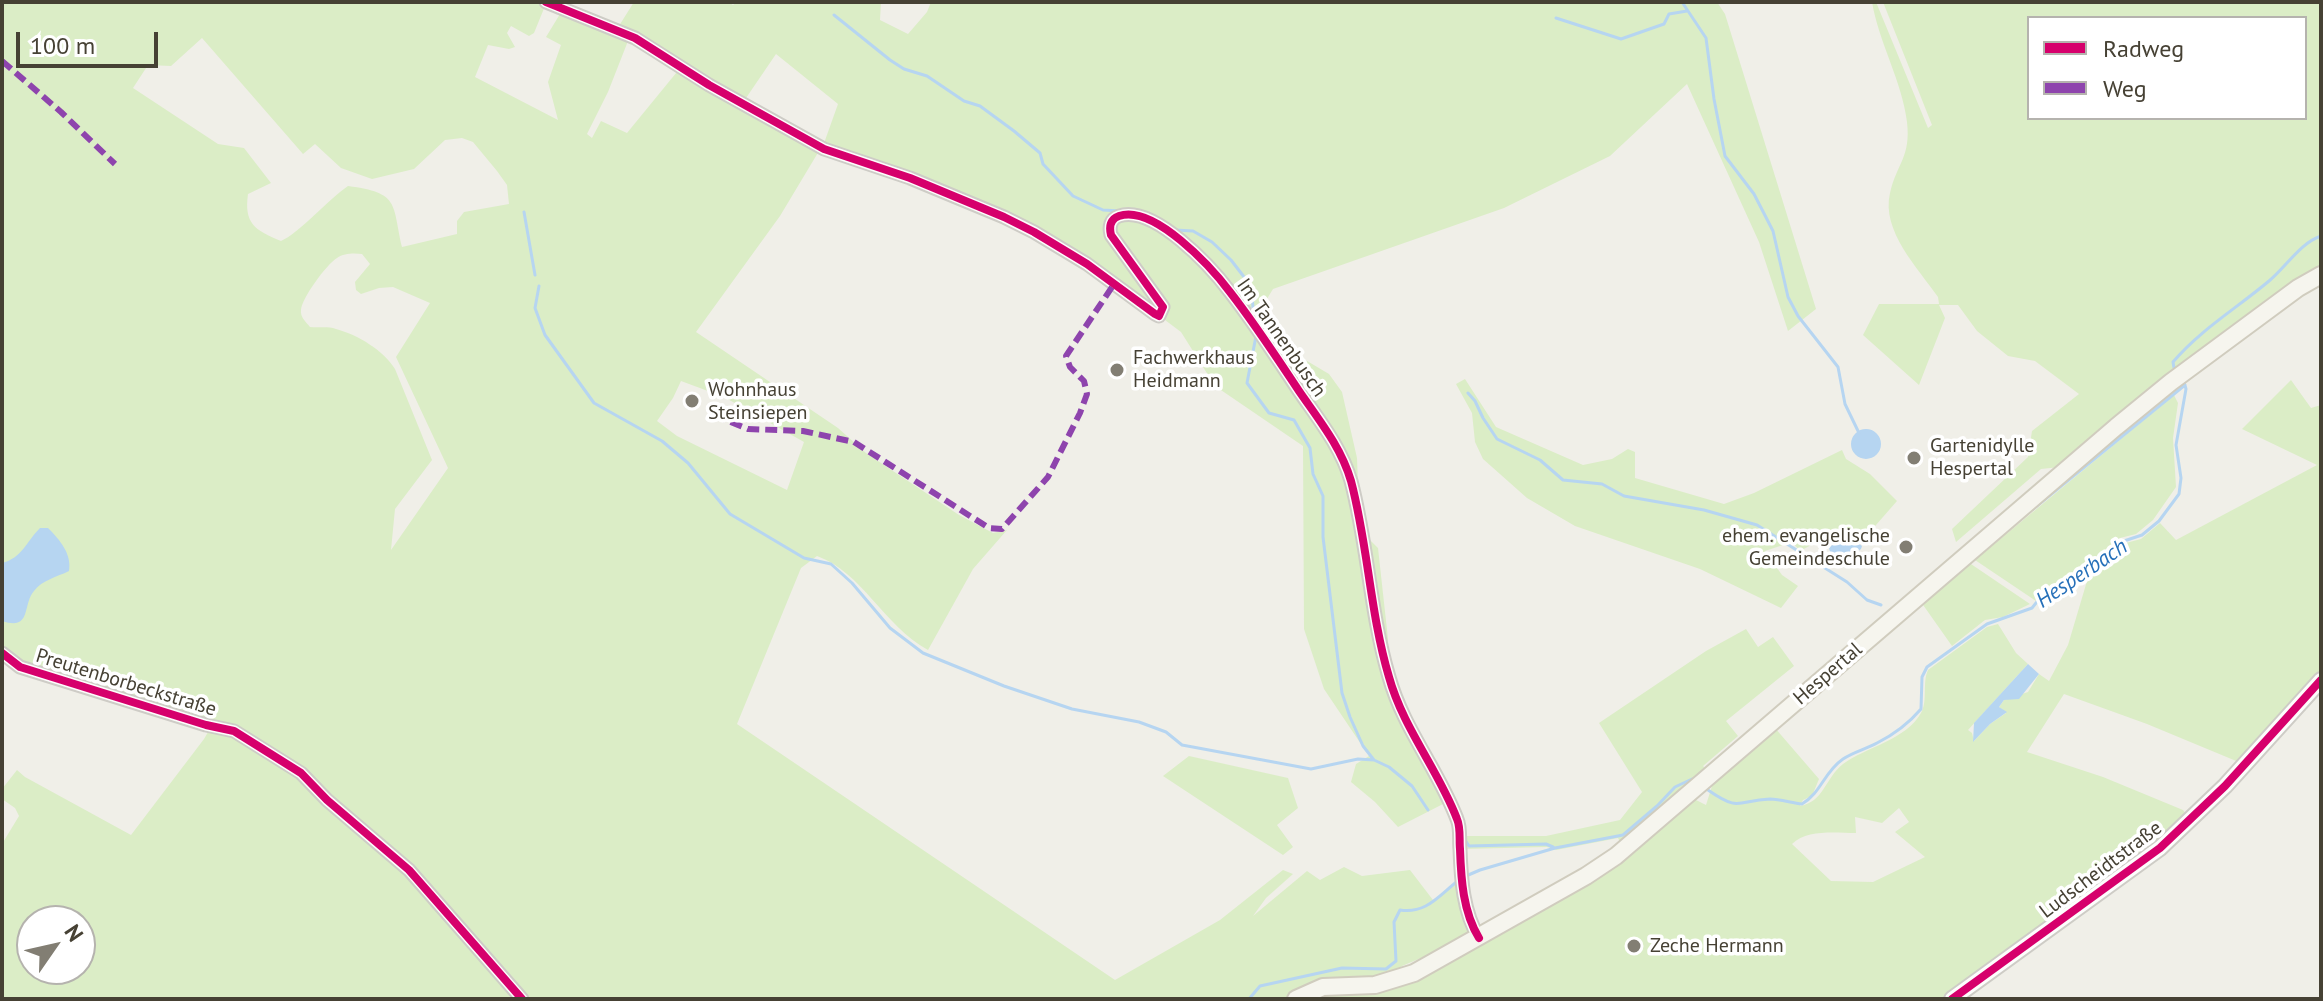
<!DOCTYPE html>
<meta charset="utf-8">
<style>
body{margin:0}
#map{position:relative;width:2323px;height:1001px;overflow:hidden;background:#f0efe8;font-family:"PT Sans",sans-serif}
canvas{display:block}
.frame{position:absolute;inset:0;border:4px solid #464134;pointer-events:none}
.legend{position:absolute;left:2027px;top:16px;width:280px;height:104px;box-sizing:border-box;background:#fff;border:2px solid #b5b3ae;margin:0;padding:10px 14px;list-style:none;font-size:24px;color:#464134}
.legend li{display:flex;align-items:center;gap:16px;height:40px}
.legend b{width:40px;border:2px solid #b5b3ae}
.north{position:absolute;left:16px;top:905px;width:80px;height:80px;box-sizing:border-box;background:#fff;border:2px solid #b5b3ae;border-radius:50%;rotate:56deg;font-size:22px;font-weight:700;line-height:32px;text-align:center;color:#464134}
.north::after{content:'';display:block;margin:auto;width:28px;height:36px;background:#827e73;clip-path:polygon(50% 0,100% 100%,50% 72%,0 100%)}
.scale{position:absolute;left:16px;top:32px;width:142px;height:36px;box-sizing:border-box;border:4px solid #464134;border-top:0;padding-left:10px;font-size:24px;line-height:28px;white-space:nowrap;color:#464134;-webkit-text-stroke:6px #fff;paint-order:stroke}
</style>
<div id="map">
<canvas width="2323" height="1001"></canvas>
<div class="frame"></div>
<ul class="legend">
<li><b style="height:10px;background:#d6006c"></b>Radweg</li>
<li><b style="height:10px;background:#8e44ad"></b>Weg</li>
</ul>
<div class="north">N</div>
<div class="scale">100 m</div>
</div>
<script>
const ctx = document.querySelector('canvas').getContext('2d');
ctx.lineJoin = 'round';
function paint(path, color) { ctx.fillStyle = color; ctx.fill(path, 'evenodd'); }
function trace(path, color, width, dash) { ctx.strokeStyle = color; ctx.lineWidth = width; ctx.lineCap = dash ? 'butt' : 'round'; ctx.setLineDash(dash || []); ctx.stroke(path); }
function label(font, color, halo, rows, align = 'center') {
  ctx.font = font + ' "PT Sans",sans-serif'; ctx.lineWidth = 7; ctx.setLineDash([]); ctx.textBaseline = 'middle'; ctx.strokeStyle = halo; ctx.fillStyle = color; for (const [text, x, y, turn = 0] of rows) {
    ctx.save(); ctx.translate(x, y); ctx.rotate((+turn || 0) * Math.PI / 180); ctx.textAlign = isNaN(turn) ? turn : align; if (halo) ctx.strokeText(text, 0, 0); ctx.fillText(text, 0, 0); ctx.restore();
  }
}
const green = new Path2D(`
 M2,2h535l8,4 -11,27 -5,3 -18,-10 -4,7 8,14 -6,2 -21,-4 -13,32 83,43 -10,-38 13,-37 -15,-8 14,-23 68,27 -20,51 -21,42 5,4 9,-17 26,12 54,-66 -64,-38 17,-27 82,2 12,-2 5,3 4,-3h144l-1,18 28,14 19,-22 4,-10h786l8,12 91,295 -28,22 -29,-89 -72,-158 -77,72 -106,52 -231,81 -11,18 -18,1 -16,-23 -90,-72 -31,13 50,73 -6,6 -106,-71 -223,-88 -42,70 -84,116 142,96 28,25 93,62 34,18 14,-3 -34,39 -45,81c-45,-25 -66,-78 -111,-94l-16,12 -64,156 378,256 105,-60 63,-50 10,4 -27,24 -13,18 54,-45 13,9 24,-13 18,9 48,-6 23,30 26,-19 9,53 -28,16 -38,16 -8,7 -22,6 -60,6 -29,14h-1281v-155l17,-28 -4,-8 -13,-9v-10l15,-19 8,7 106,58 73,-96 7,-12 -209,-68zM202,38l101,116 12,-10 26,24 31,11 42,-10 31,-29 17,-2 11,4 24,29 10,14 2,19 -45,8 -7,9v13l-55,13c-10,-44 -2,-54 -54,-61 -19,13 -50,48 -67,55 -27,-11 -37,-18 -33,-47l23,-11 -27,-35 -26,-4 -85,-56 15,-23 23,1zM776,54l62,50 -15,42 -79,-45zM362,254l8,10 -15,18 1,8 5,4 18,-6 14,-1 37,16 -34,54 52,111 -57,82 4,-41 37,-49 -37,-91c-12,-19 -37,-34 -59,-40 -8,-3 -17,-1 -26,-2 -4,-5 -10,-10 -9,-17 1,-12 25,-45 36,-52 7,-5 17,-5 25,-4zM681,381l43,16 80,45 -17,48 -110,-54 -20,-15 16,-23zM32,921h48v48h-48z
 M1872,2h4l52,126 4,-3 -49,-123h438v267l-261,198 -19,2 -85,73 -4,-13 76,-72 4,-26 47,-37 -44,-33 -27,-5 -31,-25 -19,-26h-19l6,13 -26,67 -56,-50 16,-31h60l-1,-7c-20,-29 -57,-66 -48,-104 7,-30 21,-36 17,-71 -5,-41 -28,-79 -35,-120zM2029,18h276v100h-276z
 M1123,218l35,9 40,30 77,92 22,6 32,19 13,18 15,66 2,50 8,29 11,11 10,91 -4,42 61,122 -47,24 -23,-25 -24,-20 5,-18 13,-8 -45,-67 -20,-60 -1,-183 -88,-60 -34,-54 -16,-12v-12l-52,-74 1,-12z
 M1465,379l31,48 87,38 29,-6 16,-10 7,3v26l89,26 30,-11 88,-43 4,9 24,15 27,27 -28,32 -32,-2 -37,20 -8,-9 -27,9 17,24 16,11 -17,22 -81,-39 -125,-43 -48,-28 -44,-39 -8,-17 -3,-29 -16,-29z
 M2291,380l20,28 10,-3v270l-80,88 -94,-39 -83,-30 -37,58 76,25 80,33 3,4 -41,39 -190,137 13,9h-660l106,-19 278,-182 14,7 7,-22 62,-55 44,51 -7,17 -9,4 -3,6c24,-4 25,-28 43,-42 23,-17 63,-24 78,-51 7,-12 1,-30 7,-43l59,-43 11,-3 18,29 12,11 -60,66 4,3 2,8 16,-17 16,-11 -7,-6 5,-7 24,-8 11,-18 10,7 19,-36 22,-74 32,-27 19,-5 19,-16 16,17 141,-75 -75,-36zM1899,808l10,14 -14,10 30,25 -52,25 -42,-1 -39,-37c15,-15 44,-11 64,-11l-1,-16 27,6z
 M2174,395l4,8 -5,35 3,49 -23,33 -17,14 -16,4 -28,26 -56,37 -61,-41z
 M1968,562l62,42 -27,13 -18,3 -33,26 -31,-44z
 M1746,629l12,18 15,-10 21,29 -68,55 12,15 -35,30 6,6 -88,72 -3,-6 -62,12 -9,-3 -85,2 5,-13h79l74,-16 22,-28 -43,-69 107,-72z
 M1189,756l99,22 10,30 -21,17 16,22 -10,8 -120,-79z`);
const water = new Path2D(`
 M1851 444a15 15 0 1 1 30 0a15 15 0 1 1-30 0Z
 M40,528h8c12,12 24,26 21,43 -12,6 -27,9 -35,20 -12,14 -2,40 -32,30v-58c20,-5 24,-21 38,-35z
 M1853,539l9,7 -1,3 -20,15c-5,-2 -12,-11 -12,-17l10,-6z
 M2028,664l11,10 -20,25 -15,1 -5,7 8,5 -17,12 -17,18 1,-19z`);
const stream = new Path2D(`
 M1682,2l24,36 8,61 11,57 29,38 19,37 15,66 10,19 40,51 7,37 14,29
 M834,15l56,45 14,9 23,7 37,25 16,5 34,25 26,22 3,11 30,32 30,14 17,1
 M1556,18l65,21 43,-15 5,-10 18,-3
 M524,212l11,63
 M1175,230l18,1 19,11 19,18 20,26 3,32
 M539,286l-4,22 10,27 49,68 68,38 26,22 42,51 74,44 27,6 21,19 38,45 33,25 81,33 68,23 67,13 27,10 16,13 129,24 47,-10 16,1
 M1256,336l-9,47 22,30 25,7 16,28 3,26 10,22v41l19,156 8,24 13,29 11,14 15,7 23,19 16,24
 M2174,368l-1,-6c27,-32 64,-54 96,-81 17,-14 31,-38 52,-45
 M1468,393l7,8 8,17 14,21 43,21 23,20 39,4 22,12 80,14 53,15 90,57 20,18 14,5
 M2033,509l152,-124
 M1708,790c33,23 29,10 62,9 10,0 22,4 32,5 19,-11 22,-32 41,-45 10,-7 23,-10 34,-16 16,-8 32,-20 44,-34l1,-32 5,-10 60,-43 45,-16 8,-10 54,-33 27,-23 21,-7 17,-14 20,-27 2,-16 -5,-33 10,-56 -2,-7
 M1465,840l4,6 77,-2 7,3
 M1466,876l14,-6 75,-22 68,-13 34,-29 18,-19 17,-8
 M1249,999l11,-13 82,-18 44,1 10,-8 -2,-39 6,-12c27,4 39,-15 59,-30`);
const minor = new Path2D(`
 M546,2l89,36 74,47 115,64 86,29 94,39 30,15 53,32 68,50 4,2 4,-9 -52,-72c-2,-8 -1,-16 8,-19 35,-12 93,52 111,76 25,32 47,66 69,99 20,29 42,56 52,90 17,64 19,132 38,196 14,51 50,94 68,142 4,9 2,21 3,30 1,30 3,63 19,89
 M2,653l18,14 186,58 28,6 67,42 26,27 82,70 113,129`);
const tertiary = new Path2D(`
 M1952,999l208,-151 65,-62 96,-106`);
const secondary = new Path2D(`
 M1296,999l27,-12 52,-2 39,-12 172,-97 30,-20 500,-429 55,-45 127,-94 23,-13`);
const quiet = new Path2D(`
 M2,61l59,51 54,52
 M714,415l34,14 55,2 51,11 135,86 13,1 46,-52 32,-64 7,-19 -3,-13 -14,-14 -4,-11 48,-72`);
const cycleway = new Path2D(`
 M546,2l89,36 74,47 115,64 86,29 94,39 30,15 53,32 68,50 4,2 4,-9 -52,-72c-2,-8 -1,-16 8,-19 35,-12 93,52 111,76 25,32 47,66 69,99 20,29 42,56 52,90 17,64 19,132 38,196 14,51 50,94 68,142 4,9 2,21 3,30 1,30 3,63 19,89
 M2,653l18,14 186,58 28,6 67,42 26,27 82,70 113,129
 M1952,999l208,-151 65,-62 96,-106`);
const markers = [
 [1117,370,8,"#827e73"],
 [692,401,8,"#827e73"],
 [1914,458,8,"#827e73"],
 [1906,547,8,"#827e73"],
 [1634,946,8,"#827e73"]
];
const streetNames = [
 ["Im Tannenbusch",1281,338,55],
 ["Hespertal",1828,674,-41],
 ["Preutenborbeckstraße",126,683,17],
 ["Ludscheidtstraße",2101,870,-37]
];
const poiNames = [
 ["Fachwerkhaus",1133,358],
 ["Heidmann",1133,381],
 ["Wohnhaus",708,390],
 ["Steinsiepen",708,413],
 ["Gartenidylle",1930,446],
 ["Hespertal",1930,469],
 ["ehem. evangelische",1890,536,"right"],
 ["Gemeindeschule",1890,559,"right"],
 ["Zeche Hermann",1650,946]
];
const waterNames = [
 ["Hesperbach",2082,574,-34]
];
paint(green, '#dbedc6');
paint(water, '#b6d5f1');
trace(stream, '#b6d5f1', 3);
trace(minor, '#ceccc6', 15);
trace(tertiary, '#ceccc6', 18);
trace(secondary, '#d0ccbe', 20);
trace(minor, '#fdfdfc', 11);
trace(tertiary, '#fdfdfc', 14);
trace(secondary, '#f6f5ee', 16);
trace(quiet, '#8e44ad', 6, [12, 6]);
trace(cycleway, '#d6006c', 8);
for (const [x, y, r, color] of markers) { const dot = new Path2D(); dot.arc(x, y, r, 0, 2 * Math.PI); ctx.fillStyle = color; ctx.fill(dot); trace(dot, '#fff', 3); }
label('20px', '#464134', '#fff', streetNames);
label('20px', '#464134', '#fff', poiNames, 'left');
label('italic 22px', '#2670b9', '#fff', waterNames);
</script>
